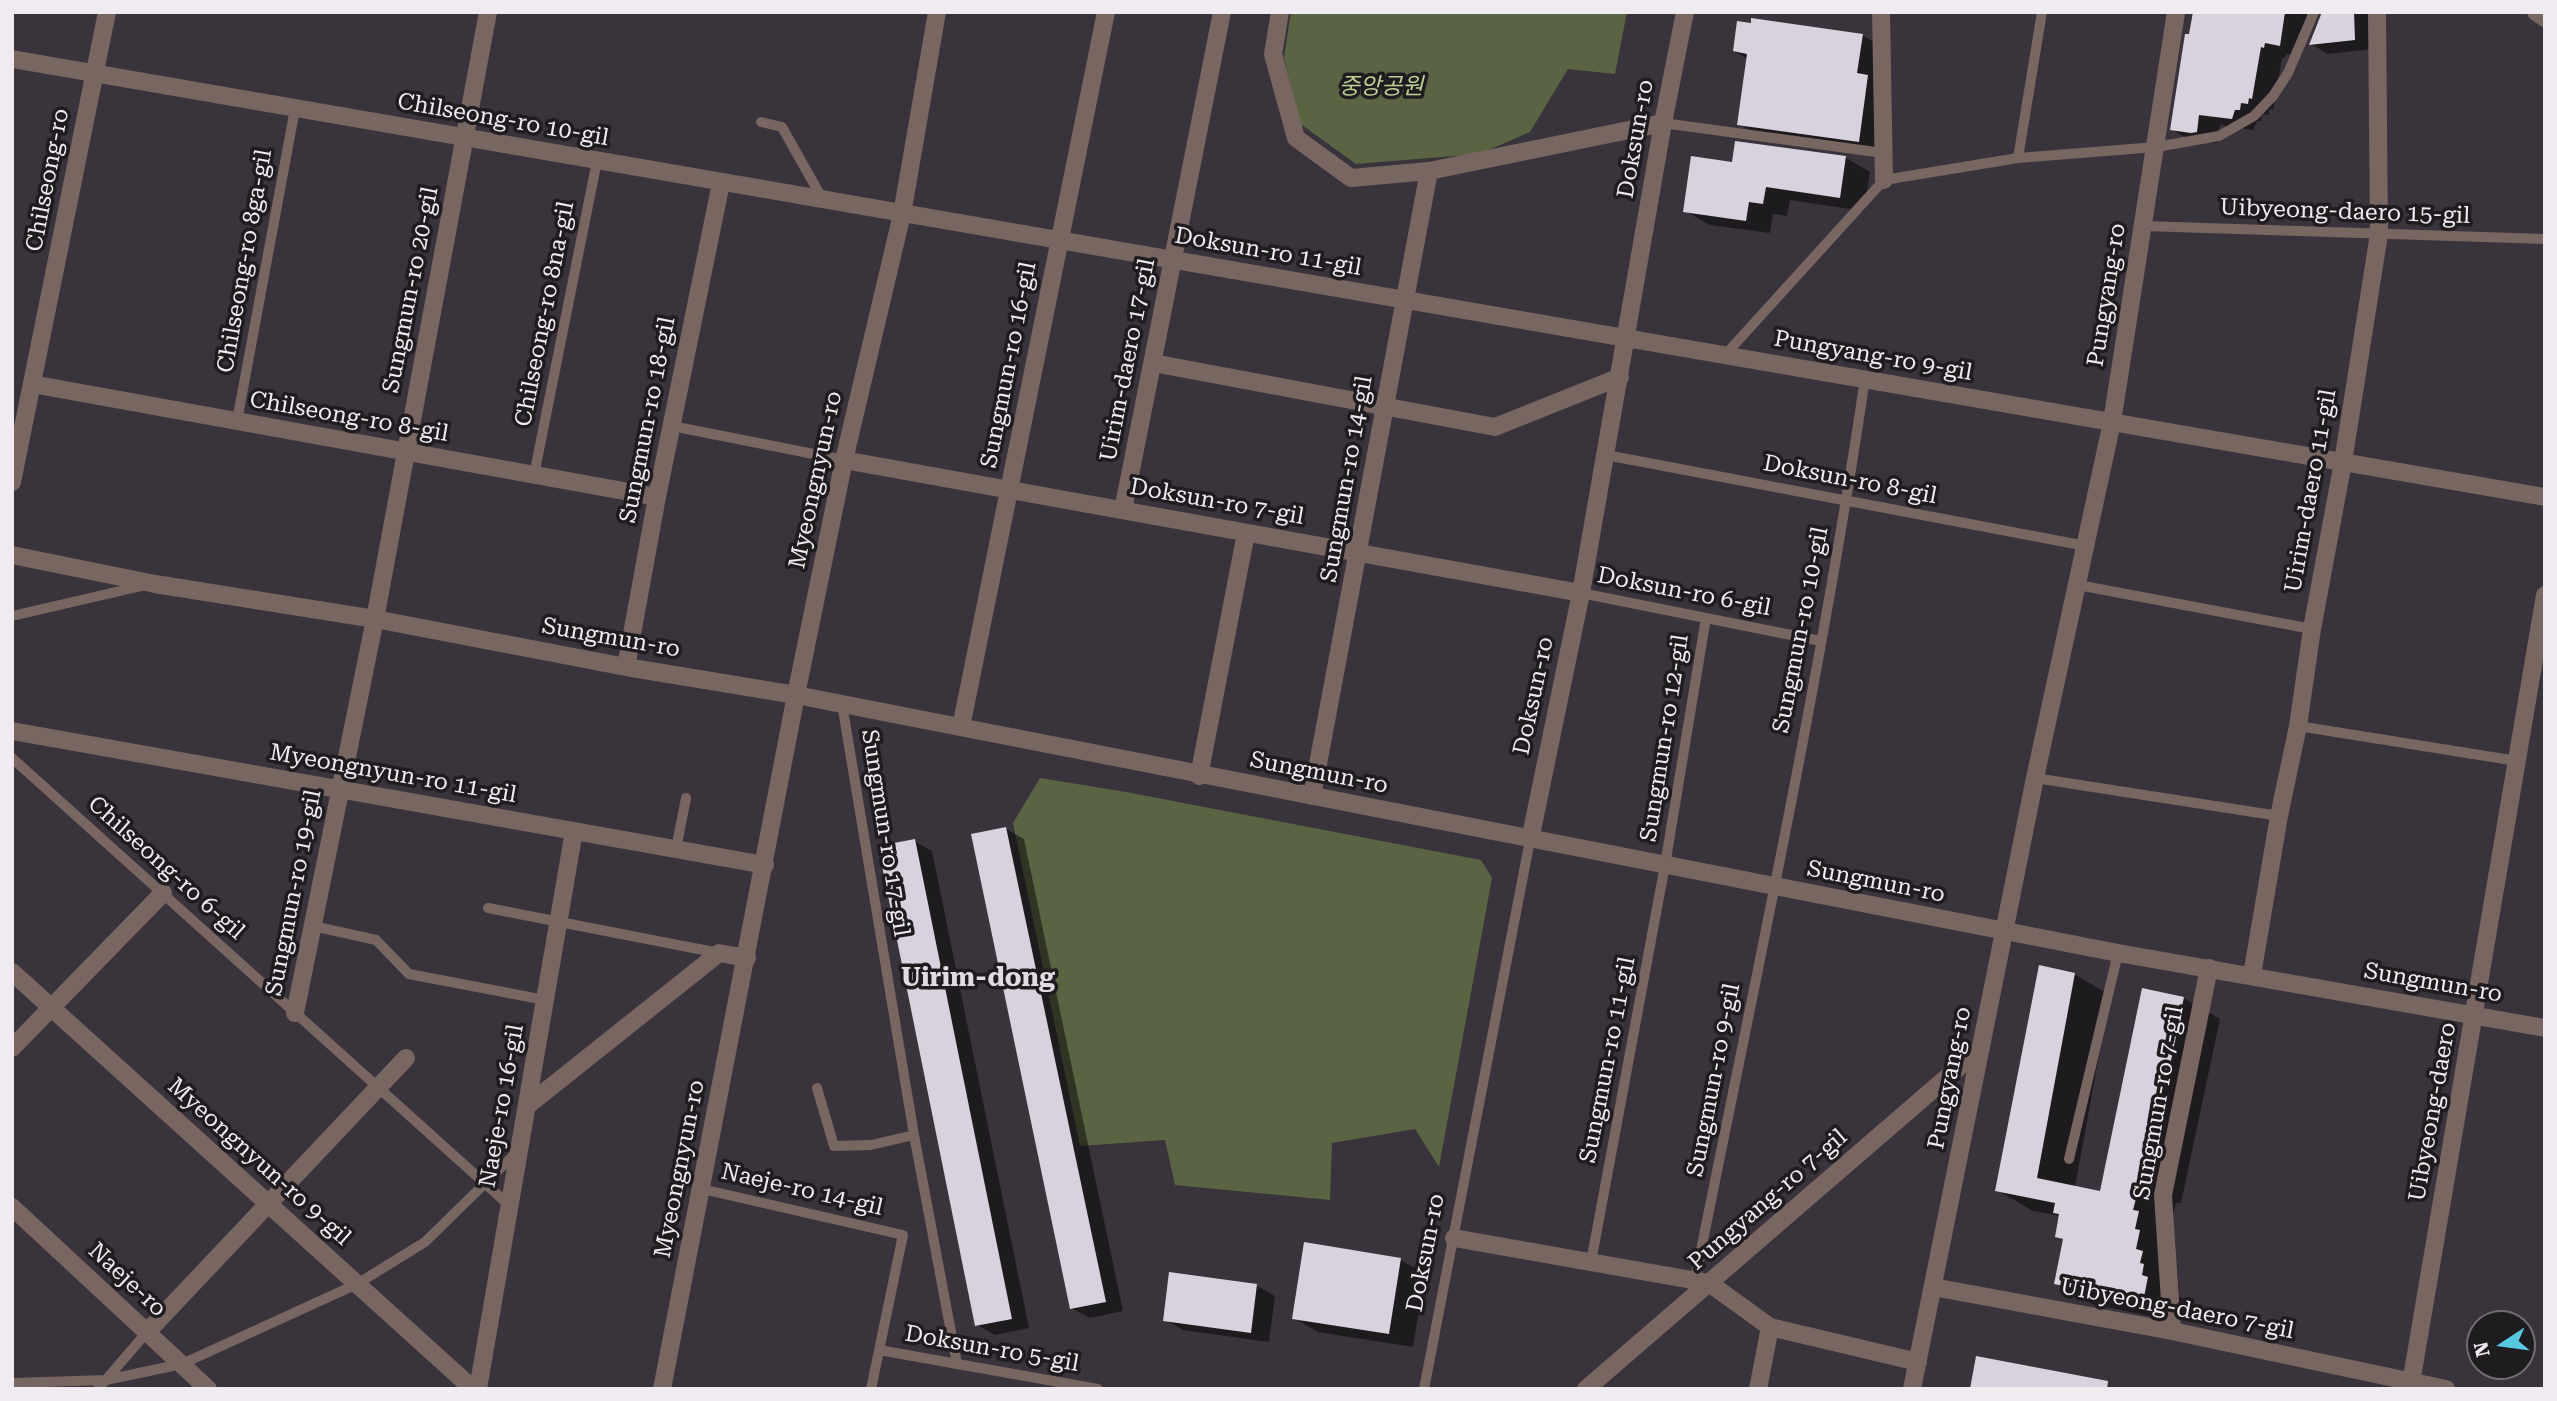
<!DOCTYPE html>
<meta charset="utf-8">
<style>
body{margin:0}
#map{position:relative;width:2557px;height:1401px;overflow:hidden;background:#39333b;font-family:"Roboto Serif",serif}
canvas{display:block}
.frame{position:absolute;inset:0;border:14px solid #efebf0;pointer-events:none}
.north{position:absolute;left:2466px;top:1310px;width:70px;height:70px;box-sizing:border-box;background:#1f1c1f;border:2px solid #726f73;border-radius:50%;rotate:257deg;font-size:19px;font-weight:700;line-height:28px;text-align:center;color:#efebf0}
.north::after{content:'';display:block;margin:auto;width:24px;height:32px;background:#56c9e0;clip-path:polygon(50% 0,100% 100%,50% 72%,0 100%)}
</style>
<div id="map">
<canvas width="2557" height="1401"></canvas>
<div class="frame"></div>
<div class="north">N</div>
</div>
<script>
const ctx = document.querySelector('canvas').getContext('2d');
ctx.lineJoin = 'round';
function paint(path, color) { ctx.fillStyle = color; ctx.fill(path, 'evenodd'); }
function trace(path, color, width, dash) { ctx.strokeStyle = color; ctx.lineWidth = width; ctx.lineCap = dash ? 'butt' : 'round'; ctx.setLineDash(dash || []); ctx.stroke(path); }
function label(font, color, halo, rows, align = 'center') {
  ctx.font = font + ' "Roboto Serif","Noto Sans KR",serif'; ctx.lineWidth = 7; ctx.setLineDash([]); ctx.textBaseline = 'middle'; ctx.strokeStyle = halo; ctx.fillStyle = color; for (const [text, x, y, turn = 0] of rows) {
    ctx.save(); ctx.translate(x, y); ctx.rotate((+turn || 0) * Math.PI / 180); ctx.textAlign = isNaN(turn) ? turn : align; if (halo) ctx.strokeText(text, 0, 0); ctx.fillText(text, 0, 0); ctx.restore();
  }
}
const green = new Path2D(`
 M1291,12h336l-12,62 -47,-5 -38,63 -51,22 -123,10 -57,-41 -15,-66z
 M1040,778l86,14 355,68 11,18 -53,289 -24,-38 -83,14 -2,57 -155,-15 -10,-45 -85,6 -67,-323z`);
const shadow = new Path2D(`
 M2195,12h113l-7,44 -15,-2 -1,4h-3l-9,52 -4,-1v6l-7,-1 -1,7h-4l-4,9 -33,-5 -2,18 -26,-2 -21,-12z
 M2323,12h48l1,37 -44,5 -17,-10z
 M1752,25l110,10 24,14 -5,36 11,6 -9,64 -120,-17 -24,-14 9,-65 -14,-8z
 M1846,158l24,14 -6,39 -74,-11 -3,16 -14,-2 -3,19 -60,-8 -25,-14 49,-47z
 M1006,829l18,10 99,472 -33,7 -19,-10z
 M914,841l18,10 97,477 -34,7 -18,-10z
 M2074,974l36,21 -35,192 26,6 43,-203 40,8 36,21 -39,184h-5l-7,27 3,40 6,3 -2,11 3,2 -1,10 6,3 -5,23 -87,-18 -36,-21 9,-42 -8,-5 4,-20 -28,-5 -36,-21z
 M1401,1260l24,14 -12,73 -95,-15 -24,-14z
 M1257,1286l18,10 -6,46 -86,-12 -18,-10z`);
const building = new Path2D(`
 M2193,12h92l-5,34 -15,-3 -1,5 -3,-1 -9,52 -3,-1 -1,6 -7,-1 -1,7h-5l-3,9 -33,-4 -2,17 -6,1 -21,-3 15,-96h4z
 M2322,12h32l1,28 -46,5z
 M1751,18l112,16 -6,39 11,2 -9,67 -122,-17 10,-71 -14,-3 4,-30 14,2z
 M1735,141l111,15 -6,42 -74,-11 -3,17 -14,-2 -3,19 -63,-9 8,-56 41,6z
 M1006,827l100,475 -36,7 -99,-475z
 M915,839l97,480 -37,7 -97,-480z
 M2039,965l36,8 -38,205 63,13 42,-203 42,9 -38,186h-6l-7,27 6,1 -4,18 5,1 -4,19 7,2 -3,12 4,1 -2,11 6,2 -5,25 -89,-18 9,-45 -8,-2 4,-23 -6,-1 2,-10 -60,-12z
 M1304,1242l97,16 -12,76 -97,-15z
 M1169,1272l88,12 -6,49 -88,-12z
 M1976,1356l132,25 -1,8h-137z`);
const service = new Path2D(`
 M761,122l21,5 41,73
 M1663,123l220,30
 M2018,158l24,-146
 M2144,226l401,13
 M1725,355l159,-175 134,-22 138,-11 63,-11 35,-20 19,-20 15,-23 26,-61
 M237,421l58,-312
 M672,426l172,34
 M1606,455l480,91
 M534,475l63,-314
 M2078,585l234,44
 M1581,593l240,48
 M12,616l134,-31
 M842,704l72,431 43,229
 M2298,726l219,35
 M12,758l498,448
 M2035,778l244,38
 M676,849l10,-51
 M488,908l231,45
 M313,926l63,14 33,34 136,26
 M817,1088l17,58 37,-1 43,-10
 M2069,1159l49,-206
 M702,1189l201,46 -32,154
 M1591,1262l74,-397 41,-247
 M1695,1280c60,-299 125,-598 170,-901
 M879,1350l219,39
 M12,1383l94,-3 76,-16 175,-80 68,-42 92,-90
 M98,1389l49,-57
 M1424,1389l106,-549`);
const minor = new Path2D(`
 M1280,12l-7,42 23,84 55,40 78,-7 234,-48
 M1881,12l3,168
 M12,59l2533,438
 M1153,363l342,64 125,-50
 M32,384l625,113
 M844,460l737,133
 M12,482l95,-470
 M1123,510l99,-498
 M12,555l143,29 220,35 251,48 170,28
 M626,667l31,-170 64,-314
 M961,727l145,-715
 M12,731l753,134
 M1199,776l47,-243
 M1312,796l117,-625
 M1530,840l51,-247 82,-470 22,-111
 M12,972l461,417
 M2252,975l27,-159 19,-90 14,-97 31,-167 36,-228 -2,-222
 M295,1013l80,-394 113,-607
 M12,1048l151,-155
 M527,1106l192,-153 28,5
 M1454,1238l255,45 61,44 148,35
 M1933,1287l239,44 274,58
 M2172,1331l-9,-136 46,-227
 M147,1332l259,-274
 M478,1389l96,-558
 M1586,1389l395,-341
 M1758,1389l12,-62
 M1912,1389l123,-611 77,-356 64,-410`);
const tertiary = new Path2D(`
 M2536,12l9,6
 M796,695l1322,258 427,75
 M12,1207l196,182
 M662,1389l134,-694 48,-235 58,-246 35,-202
 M2410,1389l135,-794`);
const parkNames = [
 ["중앙공원",1381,87]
];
const streetNames = [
 ["Chilseong-ro 10-gil",503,120,10],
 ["Doksun-ro",1636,139,-80],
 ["Chilseong-ro",48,180,-79],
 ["Uibyeong-daero 15-gil",2345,212,2],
 ["Doksun-ro 11-gil",1268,252,10],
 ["Chilseong-ro 8ga-gil",245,261,-80],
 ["Sungmun-ro 20-gil",411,290,-79],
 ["Pungyang-ro",2107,295,-81],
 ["Chilseong-ro 8na-gil",545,314,-79],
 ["Pungyang-ro 9-gil",1873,356,10],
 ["Uirim-daero 17-gil",1128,360,-79],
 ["Sungmun-ro 16-gil",1009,365,-79],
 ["Chilseong-ro 8-gil",349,417,10],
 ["Sungmun-ro 18-gil",648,420,-79],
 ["Sungmun-ro 14-gil",1347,479,-80],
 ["Myeongnyun-ro",816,480,-78],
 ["Doksun-ro 8-gil",1850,480,11],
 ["Uirim-daero 11-gil",2311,491,-80],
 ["Doksun-ro 7-gil",1217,502,10],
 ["Doksun-ro 6-gil",1684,592,11],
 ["Sungmun-ro 10-gil",1801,630,-79],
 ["Sungmun-ro",611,638,10],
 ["Doksun-ro",1534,696,-78],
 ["Sungmun-ro 12-gil",1665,738,-81],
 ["Sungmun-ro",1319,773,11],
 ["Myeongnyun-ro 11-gil",393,774,10],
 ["Sungmun-ro 17-gil",885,833,81],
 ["Chilseong-ro 6-gil",166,868,42],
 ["Sungmun-ro",1876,882,11],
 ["Sungmun-ro 19-gil",294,893,-79],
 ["Sungmun-ro",2433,983,10],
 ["Sungmun-ro 11-gil",1608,1060,-79],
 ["Pungyang-ro",1950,1078,-79],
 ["Sungmun-ro 9-gil",1714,1080,-79],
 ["Sungmun-ro 7-gil",2159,1103,-80],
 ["Naeje-ro 16-gil",502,1106,-80],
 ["Uibyeong-daero",2433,1112,-80],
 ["Myeongnyun-ro 9-gil",259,1162,42],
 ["Myeongnyun-ro",680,1169,-79],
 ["Naeje-ro 14-gil",802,1190,13],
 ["Pungyang-ro 7-gil",1768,1200,-41],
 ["Doksun-ro",1426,1253,-79],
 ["Naeje-ro",127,1280,43],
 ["Uibyeong-daero 7-gil",2177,1309,11],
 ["Doksun-ro 5-gil",992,1349,10]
];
const quarterNames = [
 ["Uirim-dong",978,978]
];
paint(green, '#5a6443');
paint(shadow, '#0007');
paint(building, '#d7d2dd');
trace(service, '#786661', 10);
trace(minor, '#786661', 18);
trace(tertiary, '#786661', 18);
label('italic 23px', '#bdd092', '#1f1c1f', parkNames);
label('23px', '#efebf0', '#1f1c1f', streetNames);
label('bold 26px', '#e2dbe4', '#1f1c1f', quarterNames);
</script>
